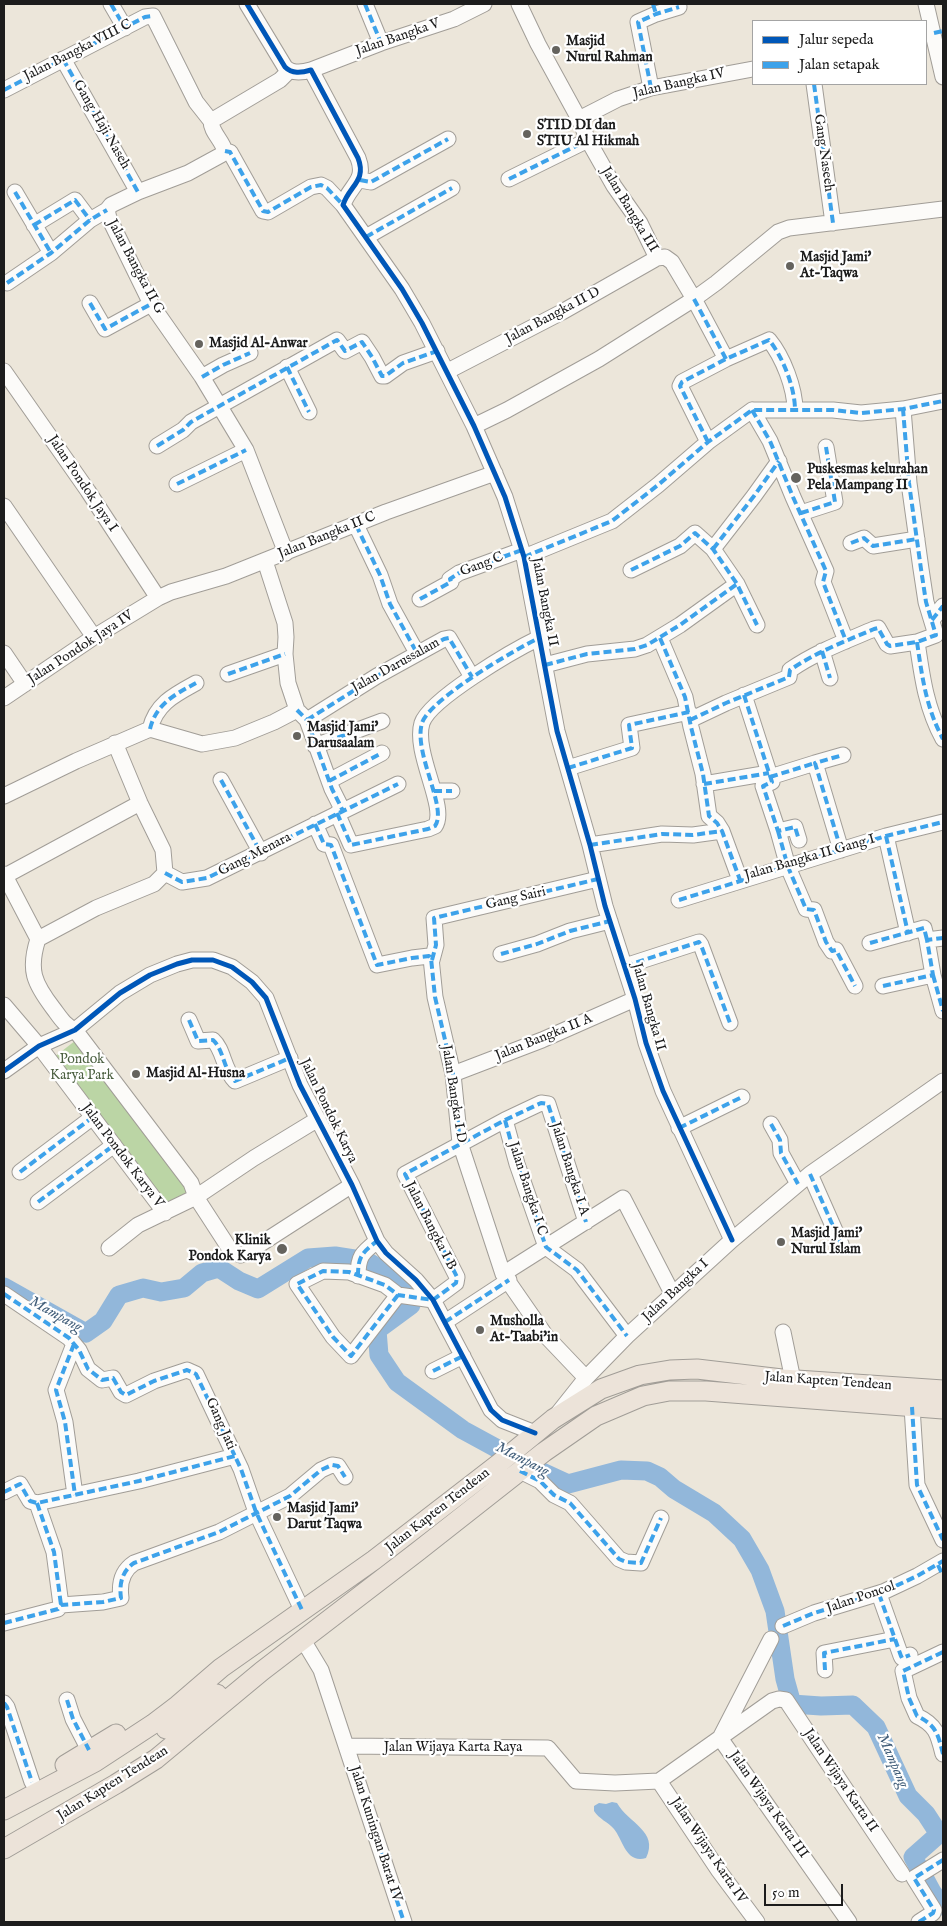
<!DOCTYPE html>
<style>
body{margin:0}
#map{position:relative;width:947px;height:1926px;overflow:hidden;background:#ece6da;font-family:"IM FELL English",serif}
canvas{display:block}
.frame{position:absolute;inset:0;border:5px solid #1c1c1c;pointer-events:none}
.legend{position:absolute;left:752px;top:20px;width:175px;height:65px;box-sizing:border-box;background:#fff;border:1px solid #a4a4a4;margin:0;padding:6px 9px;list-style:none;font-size:15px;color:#1c1c1c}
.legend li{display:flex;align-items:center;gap:10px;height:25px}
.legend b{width:25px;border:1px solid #a4a4a4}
.scale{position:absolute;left:764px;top:1884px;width:79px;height:22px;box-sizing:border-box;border:2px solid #1c1c1c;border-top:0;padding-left:6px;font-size:15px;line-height:18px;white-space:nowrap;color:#1c1c1c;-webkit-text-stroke:4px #fff;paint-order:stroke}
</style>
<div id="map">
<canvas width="947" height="1926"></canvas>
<div class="frame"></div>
<ul class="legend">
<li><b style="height:6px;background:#0057b8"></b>Jalur sepeda</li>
<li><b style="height:6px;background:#3da2ea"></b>Jalan setapak</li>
</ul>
<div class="scale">50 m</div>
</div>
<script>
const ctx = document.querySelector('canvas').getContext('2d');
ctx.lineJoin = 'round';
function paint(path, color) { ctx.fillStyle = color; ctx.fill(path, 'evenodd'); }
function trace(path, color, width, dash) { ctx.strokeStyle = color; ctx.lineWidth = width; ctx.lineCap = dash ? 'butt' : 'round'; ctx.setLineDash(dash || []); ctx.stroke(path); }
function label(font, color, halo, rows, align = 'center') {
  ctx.font = font + ' "IM FELL English",serif'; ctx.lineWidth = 4.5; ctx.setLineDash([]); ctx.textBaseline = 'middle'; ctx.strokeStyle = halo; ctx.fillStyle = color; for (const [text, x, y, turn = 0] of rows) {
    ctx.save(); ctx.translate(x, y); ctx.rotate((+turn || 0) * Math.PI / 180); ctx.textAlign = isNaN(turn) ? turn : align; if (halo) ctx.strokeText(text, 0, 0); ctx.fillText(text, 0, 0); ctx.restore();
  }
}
const green = new Path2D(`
 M80,1037l112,152 -10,12 -14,5 -115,-148z`);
const water = new Path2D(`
 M612,1802l5,1c11,20 42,28 29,55 -20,6 -23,-18 -32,-29 -6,-7 -15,-10 -20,-18v-5l5,-3 7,1z`);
const river = new Path2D(`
 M4,1287l82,46 17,-12 16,-26 24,-7 18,4 23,-4 18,-15 17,-5 20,13 19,8 50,-31 27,-2 32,5 16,10 19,6 11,15 -2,13 -34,25 2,25 18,27 66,48 68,37 37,17 53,-14 26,1 13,6 14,12 40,24 28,26 18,31 15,41 10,68 7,25 29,2 32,-1 23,22 32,69 18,18 13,20 -26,23 19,35 11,14`);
const minor = new Path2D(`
 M111,4l14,24
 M247,4l38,63c7,7 16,6 26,3l47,88c9,23 -9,28 -15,47l59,84 20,34 52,103 31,71 19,60 33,174 33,114 15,61 30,93 11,44 17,48 69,149
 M365,4l16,39
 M519,4l19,40 41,75 9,21 26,46 26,37 17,35
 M926,4l17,73
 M63,59l75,133
 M311,70l70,-27 73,-24 30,-15
 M814,84l19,139
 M651,88l-13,-66 18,-8 23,-7
 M4,90l141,-73 8,-1 43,86 15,19
 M579,119l39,-20 33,-11 102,-19
 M225,151l5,1 33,59 5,1 43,-25 10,-2 6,3 16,17
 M509,179l79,-39
 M360,180l11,2 77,-43
 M15,192l36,61
 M107,210l2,8 42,86 51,73 44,73 40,103
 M34,225l41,-25 15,20
 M366,237l86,-49
 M7,283l44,-30 39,-33 17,-10 4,-5 27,-13 50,-19 33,-18 4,-4c-3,-11 -14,-19 -14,-30l69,-41 9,-9
 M90,303l15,26 46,-25
 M287,367l22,45
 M4,371l84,120 70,107
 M448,371l114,-59 95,-54 8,-1 7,5 22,37 32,60
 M202,377l21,-12 27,-12
 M752,410l18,31 23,56 33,74 -3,11 23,59
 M474,426l33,-16 92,-51 95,-60 22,-16 62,-51 11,-4 154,-19
 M708,442l-28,-56 2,-4 44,-23 43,-19c14,17 26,48 26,70
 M157,446l26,-16 8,-8 146,-82 8,11 17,-9 10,15 10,19h3l18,-13 34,-12
 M177,484l69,-34
 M4,506l90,131
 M801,513l34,-11 -9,-55
 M356,525l24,50 10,29 27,49
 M851,543l13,-5 9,8 44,-7
 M713,549l41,-53 25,-35
 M524,557l88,-36 46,-36 50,-43 44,-32h81l28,3 42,-4 40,-8
 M631,570l49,-24 15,-13 18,16 24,35
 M420,599l31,-17 -1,-3 9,-6 63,-23
 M932,620l11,-14
 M660,638l25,59 6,30 12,47 6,42 8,7 5,8 18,49
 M917,642c5,34 9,66 26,97
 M822,651l8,27
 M4,653l21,31
 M545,665l42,-11 48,-5 12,-4 33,-20 57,-41 20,41
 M228,674l57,-20
 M744,695l28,87 -9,4 15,45 17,-4 4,13
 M4,698l90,-61 64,-39 13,-6 55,-16 160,-64 109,-39
 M299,712l8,8 25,69 11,22
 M307,720l70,-44 67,-37 5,-1 23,39
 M690,720l36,-17 63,-26 1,-7c26,-18 56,-29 84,-41l4,-1 9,16 3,2 27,-4 19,-7 -10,-33 -5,-33 -12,-86 -6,-74
 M150,729c6,-25 24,-34 46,-46
 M115,743l25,60 23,47 2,23
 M315,746l67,-25
 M568,768l64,-20 -3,-23 60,-13
 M770,777l45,-14
 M221,780l40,73
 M329,781l53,-28
 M704,784l65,-11
 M434,791h18
 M4,796l72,-35 74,-32 52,15 33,-6 39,-16 23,-12 -9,-27 -3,-29 1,-17 -1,-14 -20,-62
 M337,813l14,32 77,-16 7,-3c13,-18 -22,-73 -13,-103 8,-24 92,-73 117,-85
 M315,824l9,20 7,1 46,120 35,-7 17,-2 2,2 4,39 18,77 7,69 43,131 43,62 40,42
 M778,831l10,36 18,42 8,1 12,32 6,9 4,-1 19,36
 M886,836l22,97
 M590,845l72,-11 31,1 29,-4
 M841,850l-26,-87 28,-8
 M165,873l17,9 25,-4 191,-94
 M4,874l34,65c-10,31 -4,44 15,69 7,9 11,17 22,22l116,153 5,14 35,54 10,4 7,-3 104,-67
 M5,876l135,-73
 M679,900l207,-64 57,-14
 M38,939l58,-31 58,-24 11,-11
 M870,943l54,-15 3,12
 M501,954l36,-10 33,-13 40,-10
 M432,960l4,-15 -2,-27 164,-39
 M625,966l74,-24 2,3 29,78
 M933,975l10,36
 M883,986l50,-11 -6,-35 16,-2
 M4,1005l35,41 126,167
 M189,1020l9,21 15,-1c11,10 10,29 22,41l55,-23
 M4,1071l35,-25 36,-16 45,-37 30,-18 27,-11 15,-4h21l19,7 20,15 14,16 34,87 52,100 25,56 9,12 30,27 17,20 58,110 11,10 33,13
 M453,1074l89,-34 93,-41
 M505,1120l36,-17 7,1 38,118
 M771,1124l9,16 1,13 17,31
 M679,1128l63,-31
 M20,1172l73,-55
 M810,1174l31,70
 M38,1202l76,-57
 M109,1248l29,-23 58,-28 58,-39 64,-39
 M503,1274l120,-76 49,95
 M358,1276c0,-20 4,-23 19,-35
 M4,1294l65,44 10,12 9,19 14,11 11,-2 8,14 5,3 28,-14 33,-11 9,4 45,95 15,43 46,98
 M398,1295l-47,61 -18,-19 -36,-53 26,-13 26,1 36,13 13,10 35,5 23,-17 1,-6 -52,-103 100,-54 12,44 29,83 31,23 50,66
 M445,1322l64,-42
 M783,1332l10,48
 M74,1344l-18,46 9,32 10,73
 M433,1371l30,-15
 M912,1407l5,78 26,55
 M559,1412l27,-34 41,-42 105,-96 78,-66 133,-93
 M520,1471l20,10 14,14 16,8 49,56 7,3 15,1 20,-45
 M4,1492l16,-8 10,17 7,2 102,-22 96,-25
 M37,1503l17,49 7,53
 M879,1594l22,62 1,2 8,-3
 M4,1623l54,-14 3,-4 42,-3 18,-4c-2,-14 1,-27 13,-35l85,-31 71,-36 31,-26 11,-5 6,1 7,11
 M783,1626l31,-13 69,-21 34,-16 26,-15
 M771,1639l-51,99 129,184
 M303,1640l18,30 83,252
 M943,1652l-40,19 6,27 8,18c19,9 21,18 26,38
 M825,1670l-1,-17 71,-14
 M67,1700l6,19 16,31
 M4,1703l3,4 25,75
 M346,1746l202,2 28,33 39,2 44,-2
 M659,1781l113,-80 7,-2 7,1 116,174
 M659,1781l60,90 38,51
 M919,1922l14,-9 1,-3 -20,-32 29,-18`);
const major = new Path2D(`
 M166,1729l51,-35
 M65,1765l51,-31
 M4,1810l91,-48 58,-38 25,-19 43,-37 153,-108 123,-95 56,-46 48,-30 39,-14 30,-5 27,-1 85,10 161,11
 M4,1849l112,-65 40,-25 106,-88 155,-119 127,-100 52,-36 47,-20 26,-5h37l237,18`);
const quiet = new Path2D(`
 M111,4l14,24
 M365,4l16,39
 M653,4l3,10
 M934,33l9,-2
 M63,59l75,133
 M814,84l19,139
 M651,88l-13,-66 18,-8 23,-7
 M4,90l141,-73 8,-1
 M225,151l5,1 33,59 5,1 43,-25 10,-2 6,3 16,17
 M509,179l79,-39
 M360,180l11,2 77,-43
 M15,192l36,61
 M34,225l41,-25 15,20
 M366,237l86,-49
 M7,283l44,-30 39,-33 17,-10
 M694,299l32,60
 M90,303l15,26 46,-25
 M287,367l22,45
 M202,377l21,-12 27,-12
 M752,410l18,31 23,56 33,74 -3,11 23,59
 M708,442l-28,-56 2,-4 44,-23 43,-19c14,17 26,48 26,70
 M157,446l26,-16 8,-8 146,-82 8,11 17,-9 10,15 10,19h3l18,-13 34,-12
 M177,484l69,-34
 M801,513l34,-11 -9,-55
 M356,525l24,50 10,29 27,49
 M851,543l13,-5 9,8 44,-7
 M713,549l41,-53 25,-35
 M524,557l88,-36 46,-36 50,-43 44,-32h81l28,3 42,-4 40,-8
 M631,570l49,-24 15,-13 18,16 24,35
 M420,599l31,-17 -1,-3 9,-6 63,-23
 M932,620l11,-14
 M660,638l25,59 6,30 12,47 6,42 8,7 5,8 18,49
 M917,642c5,34 9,66 26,97
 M822,651l8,27
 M545,665l42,-11 48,-5 12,-4 33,-20 57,-41 20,41
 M228,674l57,-20
 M744,695l28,87 -9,4 15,45 17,-4 4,13
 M297,710l10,10 25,69 11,22
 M307,720l70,-44 67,-37 5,-1 23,39
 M690,720l36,-17 63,-26 1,-7c26,-18 56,-29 84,-41l4,-1 9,16 3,2 27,-4 19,-7 -10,-33 -5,-33 -12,-86 -6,-74
 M150,729c6,-25 24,-34 46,-46
 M315,746l67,-25
 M568,768l64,-20 -3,-23 60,-13
 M770,777l45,-14
 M221,780l40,73
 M329,781l53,-28
 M704,784l65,-11
 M434,791h18
 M337,813l14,32 77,-16 7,-3c13,-18 -22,-73 -13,-103 8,-24 92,-73 117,-85
 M315,824l9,20 7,1 46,120 35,-7 17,-2 2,2 4,39 18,77 7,69
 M778,831l10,36 18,42 8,1 12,32 6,9 4,-1 19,36
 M886,836l22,97
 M590,845l72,-11 31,1 29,-4
 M841,850l-26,-87 28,-8
 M165,873l17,9 25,-4 191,-94
 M679,900l207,-64 57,-14
 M870,943l54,-15 3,12
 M501,954l36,-10 33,-13 40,-10
 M432,960l4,-15 -2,-27 164,-39
 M625,966l74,-24 2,3 29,78
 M933,975l10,36
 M883,986l50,-11 -6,-35 16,-2
 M189,1020l9,21 15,-1c11,10 10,29 22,41l55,-23
 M505,1120l36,-17 7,1 38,118
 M771,1124l9,16 1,13 17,31
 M679,1128l63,-31
 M20,1172l73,-55
 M810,1174l31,70
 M38,1202l76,-57
 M358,1276c0,-20 4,-23 19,-35
 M4,1294l65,44 10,12 9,19 14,11 11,-2 8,14 5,3 28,-14 33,-11 9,4 45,95 15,43 46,98
 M398,1295l-47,61 -18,-19 -36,-53 26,-13 26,1 36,13 13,10 35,5 23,-17 1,-6 -52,-103 100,-54 12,44 29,83 31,23 50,66
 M445,1322l64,-42
 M74,1344l-18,46 9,32 10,73
 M433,1371l30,-15
 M912,1407l5,78 26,55
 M520,1471l20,10 14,14 16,8 49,56 7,3 15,1 20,-45
 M4,1492l16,-8 10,17 7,2 102,-22 96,-25
 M37,1503l17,49 7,53
 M938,1565l5,11
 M879,1594l22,62 1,2 8,-3
 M4,1623l54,-14 3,-4 42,-3 18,-4c-2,-14 1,-27 13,-35l85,-31 71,-36 31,-26 11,-5 6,1 7,11
 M783,1626l31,-13 69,-21 34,-16 26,-15
 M943,1652l-40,19 6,27 8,18c19,9 21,18 26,38
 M825,1670l-1,-17 71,-14
 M67,1700l6,19 16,31
 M4,1703l3,4 25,75
 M370,1819l34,103
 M919,1922l14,-9 1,-3 -20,-32 29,-18`);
const cycleway = new Path2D(`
 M247,4l38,63c7,7 16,6 26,3l47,88c9,23 -9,28 -15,47l59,84 20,34 52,103 31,71 19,60 33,174 33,114 15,61 30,93 11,44 17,48 69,149
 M4,1071l35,-25 36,-16 45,-37 30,-18 27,-11 15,-4h21l19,7 20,15 14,16 34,87 52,100 25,56 9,12 30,27 17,20 58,110 11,10 33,13`);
const markers = [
 [556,50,5,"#65635e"],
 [527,134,5,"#65635e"],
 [790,266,5,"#65635e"],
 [199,344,5,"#65635e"],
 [796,478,6,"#65635e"],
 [297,736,5,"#65635e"],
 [136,1074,5,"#65635e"],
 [781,1242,5,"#65635e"],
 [282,1249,6,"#65635e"],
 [480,1330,5,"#65635e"],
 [277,1517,5,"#65635e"]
];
const streetNames = [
 ["Jalan Bangka V",398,38,-19],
 ["Jalan Bangka VIII C",78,51,-27],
 ["Jalan Bangka IV",679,84,-13],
 ["Gang Haji Naseh",101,125,60],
 ["Gang Naseeh",823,153,82],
 ["Jalan Bangka III",629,210,59],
 ["Jalan Bangka II G",135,267,62],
 ["Jalan Bangka II D",553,316,-28],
 ["Jalan Pondok Jaya I",82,484,56],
 ["Jalan Bangka II C",327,536,-22],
 ["Gang C",482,565,-21],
 ["Jalan Bangka II",544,602,79],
 ["Jalan Pondok Jaya IV",81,648,-33],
 ["Jalan Darussalam",396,666,-29],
 ["Gang Menara",255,855,-27],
 ["Jalan Bangka II Gang I",810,858,-16],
 ["Gang Sairi",516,899,-13],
 ["Jalan Bangka II",648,1007,74],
 ["Jalan Bangka II A",544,1038,-22],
 ["Jalan Bangka I D",453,1094,81],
 ["Jalan Pondok Karya",328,1111,64],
 ["Jalan Pondok Karya V",122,1156,53],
 ["Jalan Bangka I A",569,1169,72],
 ["Jalan Bangka I C",527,1189,72],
 ["Jalan Bangka I B",430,1226,63],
 ["Jalan Bangka I",676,1291,-43],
 ["Jalan Kapten Tendean",828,1382,4],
 ["Gang Jati",220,1424,66],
 ["Jalan Kapten Tendean",438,1511,-38],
 ["Jalan Poncol",861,1598,-19],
 ["Jalan Wijaya Karta Raya",453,1748],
 ["Jalan Wijaya Karta II",840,1781,56],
 ["Jalan Kapten Tendean",113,1784,-32],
 ["Jalan Wijaya Karta III",768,1805,55],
 ["Jalan Kuningan Barat IV",375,1834,72],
 ["Jalan Wijaya Karta IV",708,1851,56]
];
const poiNames = [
 ["Masjid",566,42],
 ["Nurul Rahman",566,58],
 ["STID DI dan",537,126],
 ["STIU Al Hikmah",537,142],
 ["Masjid Jami'",800,258],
 ["At-Taqwa",800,274],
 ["Masjid Al-Anwar",209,344],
 ["Puskesmas kelurahan",807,470],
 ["Pela Mampang II",807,486],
 ["Masjid Jami'",307,728],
 ["Darusaalam",307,744],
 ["Masjid Al-Husna",146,1074],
 ["Masjid Jami'",791,1234],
 ["Nurul Islam",791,1250],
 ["Klinik",271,1241,"right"],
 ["Pondok Karya",271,1257,"right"],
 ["Musholla",490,1322],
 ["At-Taabi'in",490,1338],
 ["Masjid Jami'",287,1509],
 ["Darut Taqwa",287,1525]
];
const parkNames = [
 ["Pondok",82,1060],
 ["Karya Park",82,1076]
];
const waterNames = [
 ["Mampang",55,1315,29],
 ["Mampang",522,1460,27],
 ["Mampang",892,1761,66]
];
paint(green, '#bbd5a5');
paint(water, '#92b7da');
trace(river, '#92b7da', 19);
trace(minor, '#a19d97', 17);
trace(major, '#a19d97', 21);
trace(minor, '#fcfbf9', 15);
trace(major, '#ece3d9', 19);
trace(quiet, '#3da2ea', 4, [8, 4]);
trace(cycleway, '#0057b8', 5);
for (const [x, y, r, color] of markers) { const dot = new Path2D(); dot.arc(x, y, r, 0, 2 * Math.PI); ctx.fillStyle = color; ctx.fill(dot); trace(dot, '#fff', 2); }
label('14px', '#1c1c1c', '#fff', streetNames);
label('bold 14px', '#1c1c1c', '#fff', poiNames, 'left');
label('14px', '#4c6041', '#fff', parkNames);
label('italic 15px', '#44607b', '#fff', waterNames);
</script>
